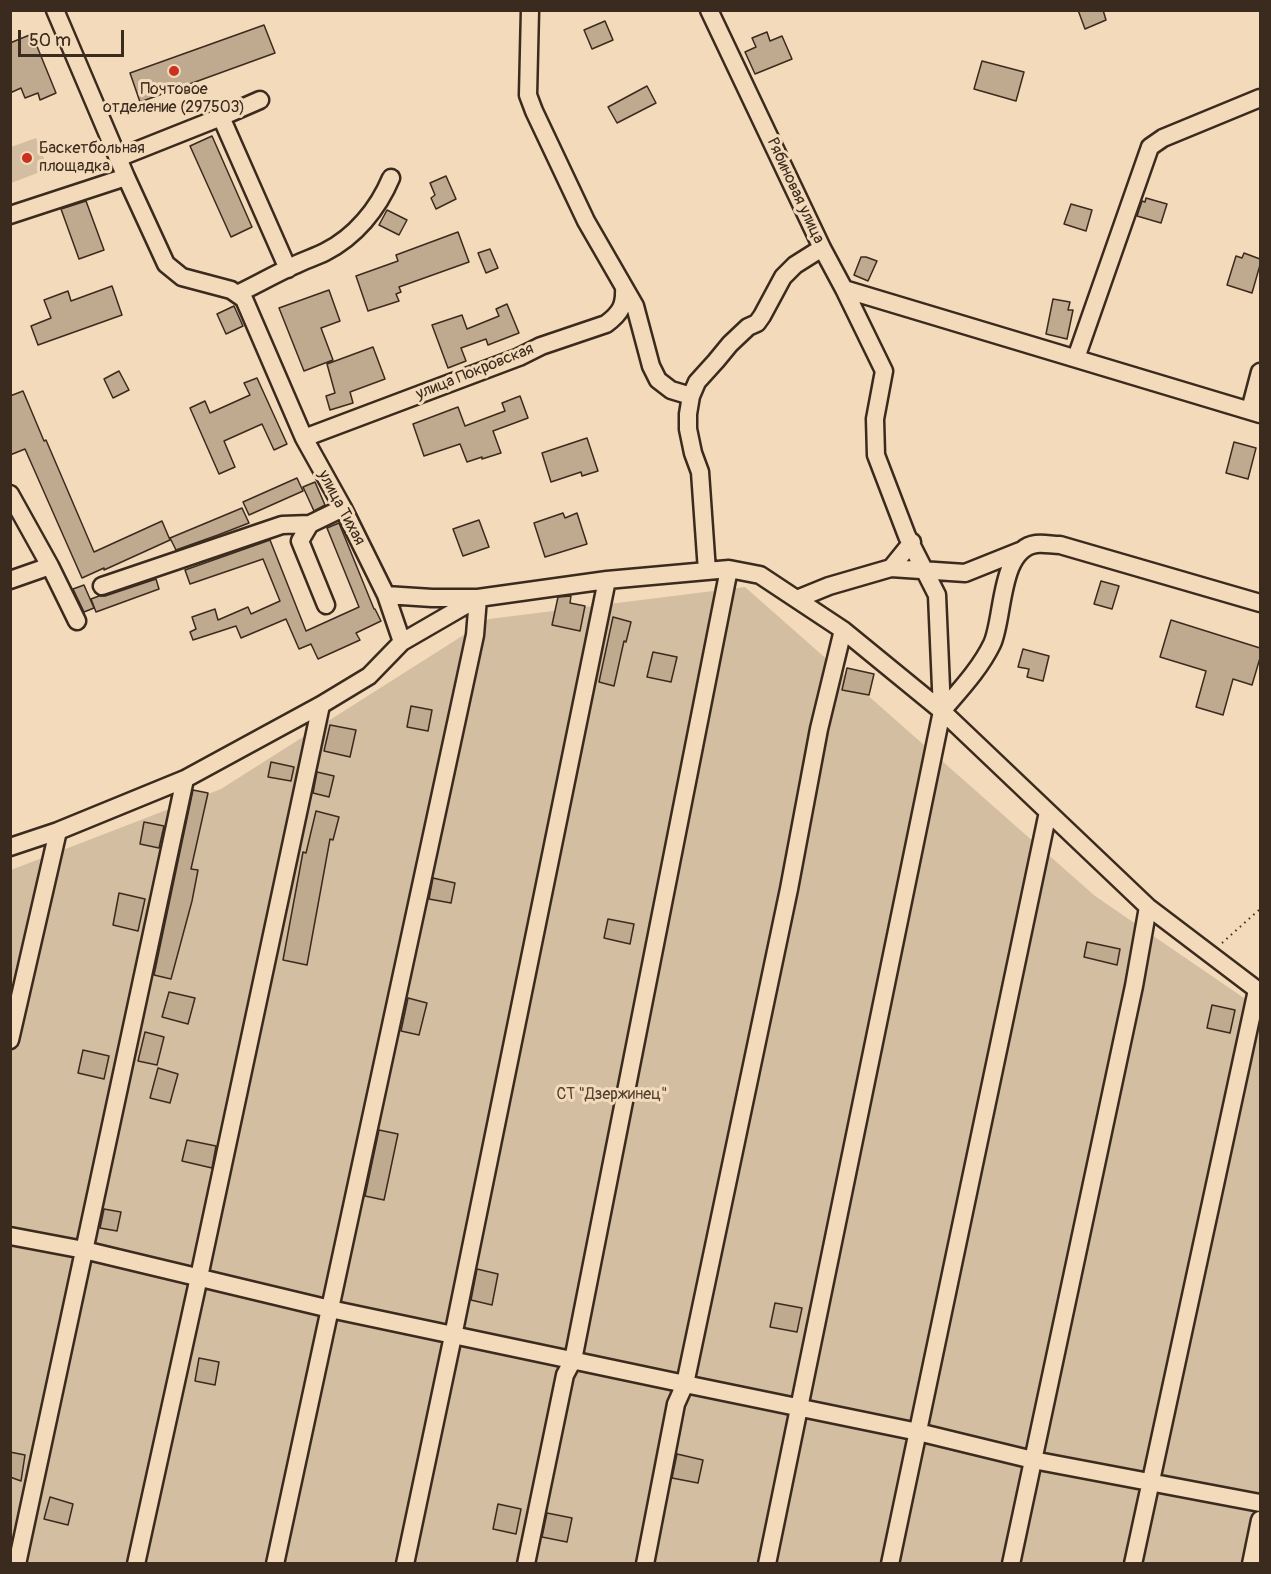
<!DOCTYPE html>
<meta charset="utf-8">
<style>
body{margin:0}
#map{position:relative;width:1271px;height:1574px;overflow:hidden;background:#f2daba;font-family:Pangolin,sans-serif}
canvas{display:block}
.frame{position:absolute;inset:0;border:12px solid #3b2a1e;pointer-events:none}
.scale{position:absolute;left:18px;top:30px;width:106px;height:27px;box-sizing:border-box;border:3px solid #3b2a1e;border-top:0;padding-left:8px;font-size:18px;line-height:21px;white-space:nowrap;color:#3b2a1e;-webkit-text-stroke:4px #f2daba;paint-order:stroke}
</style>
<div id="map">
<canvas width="1271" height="1574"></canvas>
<div class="frame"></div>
<div class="scale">50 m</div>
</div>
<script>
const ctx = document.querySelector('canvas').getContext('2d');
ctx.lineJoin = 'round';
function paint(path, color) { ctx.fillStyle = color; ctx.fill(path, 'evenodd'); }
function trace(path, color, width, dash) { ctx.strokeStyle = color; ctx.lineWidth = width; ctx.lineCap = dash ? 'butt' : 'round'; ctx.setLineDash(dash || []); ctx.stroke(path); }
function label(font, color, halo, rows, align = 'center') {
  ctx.font = font + ' Pangolin,sans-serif'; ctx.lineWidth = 6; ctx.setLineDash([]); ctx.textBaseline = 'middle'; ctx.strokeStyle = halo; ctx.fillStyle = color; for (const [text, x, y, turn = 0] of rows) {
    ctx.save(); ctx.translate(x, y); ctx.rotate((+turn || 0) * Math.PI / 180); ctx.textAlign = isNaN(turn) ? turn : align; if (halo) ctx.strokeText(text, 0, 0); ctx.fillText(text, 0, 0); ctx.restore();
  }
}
const green = new Path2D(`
 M36,138l12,31 -37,14v-36z
 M745,587l350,309 165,113v554l-1249,1v-694l210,-81 268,-170z`);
const building = new Path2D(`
 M1078,10h25l3,10 -21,9z
 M605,21l8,19 -21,9 -8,-19z
 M264,25l11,28 -135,49 -10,-29z
 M767,32l3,9 12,-5 10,23 -37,15 -10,-22 11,-5 -4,-9z
 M32,34l24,59 -16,7 -2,-7 -13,5 -4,-10 -11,5v-50z
 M982,61l42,11 -8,29 -42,-12z
 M647,86l9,17 -39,20 -9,-16z
 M212,136l40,91 -21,10 -41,-91z
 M446,176l10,23 -20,10 -5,-11 4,-3 -5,-12z
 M1146,198l21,6 -6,19 -24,-7 5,-15 3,1z
 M86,201l18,49 -25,9 -18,-50z
 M1071,204l21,6 -6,21 -22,-7z
 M387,210l20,10 -8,15 -20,-10z
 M458,232l11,30 -70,25 2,5 -5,2 3,7 -31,10 -12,-35 42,-15 -2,-6z
 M490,249l8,19 -12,5 -8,-20z
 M1244,253l16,6v6l-8,28 -25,-8 9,-29 6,2z
 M861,257h5l11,4 -9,20 -14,-6z
 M112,286l10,29 -84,30 -7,-19 20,-8 -7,-18 24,-9 3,10z
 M329,290l11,31 -19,7 12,32 -29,11 -25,-63z
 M1053,299l17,3 -2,8h5l-6,29 -21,-5z
 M507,304l12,29 -31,12 -2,-6 -25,9 5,13 -18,7 -16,-43 30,-10 5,14 32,-13 -3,-7z
 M234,306l9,20 -17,8 -9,-20z
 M373,347l12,32 -35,13 3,11 -23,7 -4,-14 9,-3 -8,-29z
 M119,371l10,19 -16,8 -9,-19z
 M257,378l30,66 -13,6 -12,-26 -38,17 11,26 -16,7 -29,-66 15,-7 5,12 40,-18 -6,-12z
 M23,391l21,50 2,-1 48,112 68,-31 8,19 -66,30v-2l-22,10 -57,-129 -15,6v-59z
 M520,396l8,22 -35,13 8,22 -19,6v-2l-15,5 -7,-18 -36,12 -11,-32 45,-17 7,19 40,-15 -3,-8z
 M587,438l11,33 -16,5 -1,-4 -30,10 -9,-29z
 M1234,442l22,6 -8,31 -22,-6z
 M297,478l6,13 -54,24 -6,-13z
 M315,482l10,23 -11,6 -11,-24z
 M242,508l7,15 -31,12 -42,15 -6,-12z
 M563,513l2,5 12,-5 10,31 -42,13 -11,-34z
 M479,520l10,27 -26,9 -10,-27z
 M339,523l35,86h1l6,12 -25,12 4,7 -42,19 -7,-15 -12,5 -13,-30 -45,19 -5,-12 -43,14 -3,-8 6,-3 -4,-12 23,-8 3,11 30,-13 3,7 29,-13 -17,-42 -73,25 -5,-14 85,-30 36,91 53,-24 -32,-79z
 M156,579l3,10 -63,23 -5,-13 8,-3h6z
 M1101,581l18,5 -7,23 -18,-5z
 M84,585l10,23 -10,4 -11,-23z
 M571,596l-1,7 15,3 -5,25 -28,-6 6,-28z
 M613,617l18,5 -5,20 -2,-1 -10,45 -15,-4z
 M1171,620l89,28v10l-8,27 -19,-6 -10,36 -27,-8 10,-36 -46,-14z
 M1023,649l26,7 -6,25 -16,-4 2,-8 -11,-2z
 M653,652l24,5 -6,25 -24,-5z
 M847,668l27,6 -5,21 -27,-5z
 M411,706l21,4 -4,21 -21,-4z
 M330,725l26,5 -6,27 -26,-6z
 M271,762l23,5 -3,14 -23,-4z
 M317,772l17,4 -5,21 -16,-4z
 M193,790l15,3 -17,76 7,1 -6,31 -21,78 -17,-4z
 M316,811l23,6 -6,23 -3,-1 -23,126 -24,-5 20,-108 3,1z
 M144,822l20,4 -5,22 -19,-4z
 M433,878l22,5 -4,20 -22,-4z
 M119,893l26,6 -7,32 -25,-6z
 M608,919l26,5 -4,20 -26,-6z
 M1087,942l33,7 -3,16 -33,-8z
 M169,992l26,6 -7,26 -26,-7z
 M408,998l19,5 -8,32 -18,-4z
 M1212,1005l23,5 -5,23 -23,-5z
 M145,1032l19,5 -7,28 -19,-4z
 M83,1050l26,6 -5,23 -26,-6z
 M158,1068l20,6 -8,29 -20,-5z
 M379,1130l19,4 -14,66 -19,-4z
 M187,1140l29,6 -4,22 -30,-7z
 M104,1209l17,3 -4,19 -17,-3z
 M477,1269l21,5 -6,31 -21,-5z
 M775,1303l27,5 -5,24 -27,-5z
 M199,1358l20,4 -4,23 -20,-4z
 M10,1452l15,3 -4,26 -11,-4z
 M677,1454l26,6 -5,23 -26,-5z
 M50,1497l23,7 -5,21 -24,-6z
 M498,1504l23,5 -5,25 -23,-5z
 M547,1513l25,5 -5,24 -25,-5z`);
const path = new Path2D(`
 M1222,943l38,-34`);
const minor = new Path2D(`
 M530,10l-2,85 6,16 52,110 49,85 16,60 7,14 13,10 20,6
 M709,10l113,238 22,41 40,82 -9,48 1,36 31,81 30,59 5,116 -175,853
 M221,117l39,-17
 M118,158l103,-41 67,152
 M10,215l116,-38
 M844,289l416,125
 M237,294c19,-9 38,-20 58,-29 10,-5 20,-8 30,-13 30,-15 53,-43 66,-74
 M1076,358l74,-211 13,-9 97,-40
 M1250,410l10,-38
 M304,438l215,-81 22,-11 65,-22c15,-11 19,-19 18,-37
 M10,494l40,72
 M310,524l-10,17 26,64
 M891,568l74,5 55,-22
 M707,571l-7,-99 -7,-19 -5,-24v-15l3,-18 6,-14 19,-21 14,-17 18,-17 9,-4 5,-7 21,-39 12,-12 27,-17
 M10,580l40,-14 27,55
 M102,586l180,-61 28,-1 33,-16
 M386,595l46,3h46l129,-18 122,-11 31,6 83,55 99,81 206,196 112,85
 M797,599l32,-13 62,-18 21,-26
 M942,711c17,-20 38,-42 50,-67 12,-25 7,-95 44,-100 8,-1 16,1 24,1l200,58
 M10,847l48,-16 127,-52 136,-74 48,-29 33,-34 -16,-47 -43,-87 -39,-70 -60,-139 -13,-9 -49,-13 -16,-13 -40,-87 -71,-167
 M10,1040l48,-209
 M10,1236l74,14 246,59 355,75 233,48 115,28 227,43
 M17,1564l168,-785
 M136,1564l63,-287 122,-572
 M275,1564l200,-929 3,-37 -76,44
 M405,1564l48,-228 154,-756
 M526,1564l39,-189 8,-15 156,-791
 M645,1564l31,-160 9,-20 104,-495 30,-160 24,-99
 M890,1564l158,-752
 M1011,1564l123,-578 14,-79
 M1133,1564l124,-574
 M1251,1564l9,-44`);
const markers = [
 [174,71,6,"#c8321e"],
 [27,158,6,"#c8321e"]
];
const poiNames = [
 ["Почтовое",174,90],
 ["отделение (297503)",174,108],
 ["Баскетбольная",39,149,"left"],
 ["площадка",39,167,"left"]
];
const streetNames = [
 ["Рябиновая улица",795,191,65],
 ["улица Покровская",475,372,-22],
 ["улица Тихая",341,508,62]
];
const parkNames = [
 ["СТ \"Дзержинец\"",612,1095]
];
paint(green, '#d4bea1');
paint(building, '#bfa98f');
trace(building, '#3b2a1e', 1.5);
trace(minor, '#3b2a1e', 21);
trace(path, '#3b2a1e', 2, [1.5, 4.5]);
trace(minor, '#f2daba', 16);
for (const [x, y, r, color] of markers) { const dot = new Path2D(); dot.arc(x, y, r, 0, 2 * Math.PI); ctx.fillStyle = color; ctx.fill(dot); trace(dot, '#f2daba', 2); }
label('16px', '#3b2a1e', '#f2daba', poiNames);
label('16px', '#3b2a1e', '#f2daba', streetNames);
label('16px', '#524032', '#f2daba', parkNames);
</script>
